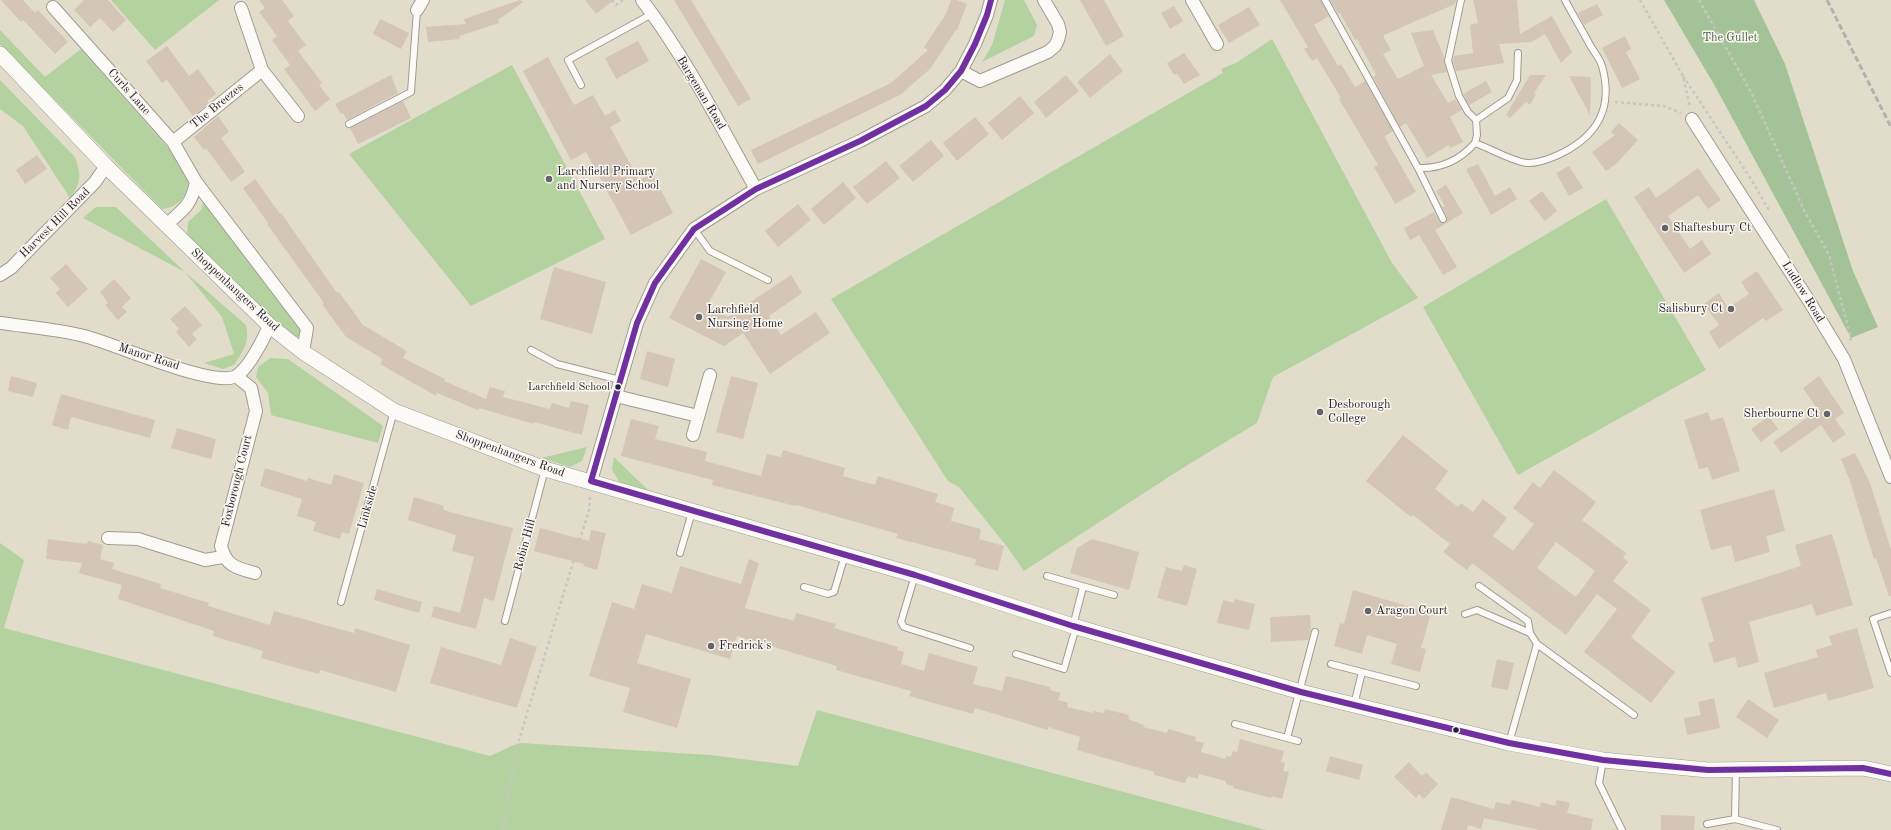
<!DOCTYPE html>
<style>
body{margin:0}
canvas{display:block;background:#e2dcca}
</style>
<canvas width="1891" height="830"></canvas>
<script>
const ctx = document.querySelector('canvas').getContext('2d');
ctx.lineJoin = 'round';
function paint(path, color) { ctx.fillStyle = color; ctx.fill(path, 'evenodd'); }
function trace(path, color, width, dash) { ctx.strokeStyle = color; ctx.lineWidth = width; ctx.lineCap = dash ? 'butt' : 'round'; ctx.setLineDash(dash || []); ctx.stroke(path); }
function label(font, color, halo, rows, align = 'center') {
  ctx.font = font + ' "Old Standard TT",serif'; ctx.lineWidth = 3; ctx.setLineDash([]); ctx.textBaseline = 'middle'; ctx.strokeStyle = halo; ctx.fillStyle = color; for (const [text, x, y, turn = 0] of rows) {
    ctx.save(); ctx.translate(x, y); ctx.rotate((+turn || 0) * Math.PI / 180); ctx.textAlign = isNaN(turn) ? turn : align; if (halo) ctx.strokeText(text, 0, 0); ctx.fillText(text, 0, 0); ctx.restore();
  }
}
const green = new Path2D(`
 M111,0h108l-64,50z
 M1005,0h19l13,25 -3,11 -52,26 10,-17z
 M0,30l45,47 36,-28 88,100 20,31c-4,18 -8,26 -27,29l-162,-165z
 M1272,39l120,224 26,35 -145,79 -16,46 -76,46 -157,102 -16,-23 -49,-61 -11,-6 -117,-182 392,-226 -2,-4 15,-6z
 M512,65l93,174 -134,67 -122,-152z
 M0,80l75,77c6,18 7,25 -5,41l-47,-72 -23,-17z
 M204,199l98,131 -1,5 -8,4 -106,-102 1,-15 13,-12z
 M1606,199l100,171 -188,105 -95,-168z
 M96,207h20l69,65 61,53c4,18 -3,26 -12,40l-11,4 -19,-6 30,-9 -12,-37 -37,-45 -102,-54z
 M270,358l18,1 95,67 -5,17 -107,-28 -3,-22 -12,-16 2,-10z
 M587,447l-5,14 -12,6 -29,-9z
 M614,457l34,33 -28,-7 -8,-13z
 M0,543l24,17 -20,68 486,128 26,-12 5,-1 189,12 88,11 19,-56 449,120h-1266z`);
const forest = new Path2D(`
 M1664,0h90l31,64 68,207 25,56 -27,11 -136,-252z`);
const building = new Path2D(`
 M1,0h22l12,13 3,-3 30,32 -13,12 -32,-34 -2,2z
 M84,0h24l18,20 -13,12 -13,-14 -10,9 -16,-17z
 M259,0h23l12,16 -6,5 18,24 -8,6 24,32 -3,2 11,14 -15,12 -31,-42 6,-4 -18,-25 5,-4 -18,-24 6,-4z
 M520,0l3,2 -25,18 1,3 -40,13 1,3 -32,3 -2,-15 40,-3 -2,-5z
 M585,0h29l-18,14z
 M674,0h17l60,99 -13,7z
 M951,0h6l10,4 -10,26h-1l-26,39 -30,26 -142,69 -7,-14 140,-67 37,-33 -4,-3 22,-33z
 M1080,0h24l20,36 -18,10z
 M1280,0h41l8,16 -15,9 24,41 3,-2 14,23 10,-6 28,50 -8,5 4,9 27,47 -21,12 -21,-37 4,-2 -39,-66 2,-1 -24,-40 -5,3 -8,-12 4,-2z
 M1330,0h126l-1,4 -71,31v3l7,12 -8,4 15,25 26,-13 -13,-33 22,-3 11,27v5l3,10 -16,3 17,28 7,-4 7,11 -12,7 13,25 -13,6 -1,-3 -22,13 -21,-35 -6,4 -27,-50 3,-2 -19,-36 -2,1 -15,-27 -1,1 -2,-2z
 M1473,0h44l3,34 32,-18 20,36 -11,11 -16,-29 -14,8 -32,2 5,19 -48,8 -3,-10 1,-5 19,-3 -3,-28 8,-2z
 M1597,4l6,11 -19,10 -6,-12z
 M1174,6l9,15 -13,8 -9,-16z
 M1249,7l11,18 -31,18 -11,-18z
 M380,19l29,14 -8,16 -28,-15z
 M1625,36l6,13 -5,3 14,27 -18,9 -20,-40z
 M638,41l11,20 -33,18 -11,-21z
 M167,46l22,30 9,-7 18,25 -9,7 2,2 -16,13 -26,-36 -5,3 -16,-22z
 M1184,53l16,22 -16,9 -7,-11 -3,2 -7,-12z
 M1110,54l13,17 -33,27 -13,-16z
 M548,57l26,48 19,-10 12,21 10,-6 6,11 -11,6 29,53 13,-7 21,40 -42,22 -45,-83 -15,8 -48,-89z
 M391,75l7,18 -51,27 -4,-7 -2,1 -6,-10z
 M1066,75l13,16 -33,27 -12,-16z
 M1530,75h16l-12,18 2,1 -6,11 -4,-3 -16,16 -4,-3z
 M1569,76l22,1 -1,38z
 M1486,81l6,11 -23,13 -6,-11z
 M1020,96l14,17 -32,27 -14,-17z
 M403,101l8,17 -53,26 -8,-16z
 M218,116l11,16 -8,6 24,34 -14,10 -25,-34 -2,2 -10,-13z
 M975,117l14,17 -32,27 -14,-18z
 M1619,123l19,17 -22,24 -10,7 -14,-19 23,-17 -4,-3z
 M931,140l13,16 -31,26 -14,-16z
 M37,155l10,14 -22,15 -9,-14z
 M886,161l14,17 -33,26 -14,-17z
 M1478,164l17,32 15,-9 7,12 -26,16 -25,-46z
 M1569,166l14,22 -14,8 -13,-23z
 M1698,168l23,32 -13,9 -10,-14 -30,21 22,33 12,-9 9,14 -27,19 -50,-76 15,-10 7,11z
 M255,179l25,35 1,-1 56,80 2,-1 24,33 44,26 -4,7 42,21 -1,2 42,18 4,-12 15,4 -2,6 47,12 2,-6 17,5 2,-7 18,4 -7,30 -48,-13v2l-55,-16 -1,2 -41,-17 -1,3 -56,-32 3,-5 -37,-22 -24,-33 2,-1 -57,-79 1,-1 -25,-35z
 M843,182l13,16 -32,27 -13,-16z
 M1446,185l17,28 -28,17 22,37 -14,8 -24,-40 -9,5 -6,-12 30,-16 6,10h6l1,-5 -5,-10 3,-1 -9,-15z
 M1542,191l15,20 -12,10 -16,-20z
 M798,204l13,16 -33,27 -13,-16z
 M701,259l25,13 -19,34 21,11 63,-42 11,18 -33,23 12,19 35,-23 14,21 -60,41 -27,-41 -19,13 -55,-28z
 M66,264l22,25 -20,18 -12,-14 4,-4 -10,-11z
 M554,267l52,15 -14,52 -52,-15z
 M1757,271l26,39 -17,11 -3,-3 -44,31 -10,-17 10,-7 -15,-21 15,-11 9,15 21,-14 -8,-12z
 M114,279l17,19 -9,9 5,5 -9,8 -13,-15 3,-2 -8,-11z
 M185,306l17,19 -10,9 5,5 -8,8 -13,-15 3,-3 -9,-10z
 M647,351l28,8 -7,28 -28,-8z
 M11,376l26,7 -4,14 -25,-6z
 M731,376l27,7 -15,56 -27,-7z
 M1819,376l25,37 -9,6 11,15 -13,9 -12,-18 -40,28 -8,-11 45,-32 -15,-22z
 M61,394l94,26 -5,18 -79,-21 -3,13 -16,-5z
 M1708,412l3,9 12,-4 17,54 -28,9 -4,-13 -9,2 -15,-49z
 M1769,416l9,13 -17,13 -10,-13z
 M631,419l28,7 -4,13 52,13 -2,9 56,15 6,-22 14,3 2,-7 62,18 -2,8 32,9 3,-9 60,18 -3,8 19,6 -3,13 30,8 -2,10 25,7 -6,25 -23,-6 1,-6 -80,-21 2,-4 -102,-29 -1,1 -83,-21 1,-5 -92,-24z
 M177,428l39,11 -5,20 -40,-11z
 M1403,435l45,36 -13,18 23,18 3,-4 12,9 10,-13 24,19 -14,18 20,15 21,-27 -21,-16 20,-26 7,6 14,-18 42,32 -14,18 44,33 -3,4 5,5 -15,19 38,29 -20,27 44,35 -24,31 -67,-51 33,-43 -20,-15 -31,41 -94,-72 -5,7 -24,-18 7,-8 -37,-29 -2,2 -45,-36zM1556,542l39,29 -19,26 -39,-29z
 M1855,453l15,30 21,67v46h-2l-13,-38 -2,1 -24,-78 -9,-22z
 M265,468l42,13 1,-3 23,7 3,-11 30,9 -15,51 -7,-2 -2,7 -27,-8 3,-9 -19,-6 5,-17 -42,-13z
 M1774,489l11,42 -19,5 4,16 -35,10 -4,-17 -20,5 -11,-40z
 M414,497l30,9 -1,3 7,3 63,16 -19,73 -10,-3 -8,31 -45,-12 3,-11 26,7 14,-56 -22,-6 4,-16 -48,-15z
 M540,528l49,13 2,-11 15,3 -9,37 -14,-4 1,-2 -50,-13z
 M1832,534l21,71 -37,11 -4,-12 -63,18 10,40 -21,6 -3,-11 -21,6 -6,-20 6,-2 -13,-43 100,-32 -6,-21z
 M48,539l39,5 1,-3 15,4 -3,14 14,4 -2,6 49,15 -1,4 49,15 -1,3 62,19 4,-14 80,22 1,-5 55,17 -14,47 -76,-22 -1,4 -58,-16 2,-7 -50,-15 1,-5 -96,-32 4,-14 -43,-12 3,-10 -36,-4z
 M1092,539l47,13 -10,38 -59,-17 7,-25z
 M749,559l10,4 -14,45 49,13 2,-8 40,11 -2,4 64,19 -1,3 7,2 -3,12 23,7 5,-18 49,14 -5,17 29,7 4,-15 44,11v3l11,3 -3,7 10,3 -1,4 26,6 1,-2 10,2 1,-4 24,6 -1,4 16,6 -1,2 24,6 1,-4 28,8 -1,4 9,2 -3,9 24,7 1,-3 5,1 2,-6 4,1 3,-13 44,12 -3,11 4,1 -2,8 6,1 -7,27 -10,-3 -1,2 -38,-10v-2l-7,-2v-3l-27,-7 -1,5 -10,-3 -3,7 -31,-8v-3l-77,-22 3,-13 -32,-10v3l-73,-22 -2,6 -64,-18 2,-5 -75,-21 1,-4 -100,-30 -7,23 -84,-25 -9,29 54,16 -14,49 -54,-16 7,-24 -41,-12 23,-74 22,7 8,-25 30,9 8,-27 61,18z
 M1184,565l13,4 -10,37 -30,-8 9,-31 16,4z
 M377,589l45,13 -3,11 -45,-13z
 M1353,590l78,23 -10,35 5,1 -6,23 -29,-8 6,-20 -30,-9 -5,19 -28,-8 6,-23 4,1z
 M1234,599l21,5 -6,26 -32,-7 6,-23 11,3z
 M1310,615l1,15 -3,10 -37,2 -1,-25z
 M1857,628l17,60 -46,13 -2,-8 -52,15 -10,-35 54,-16 -2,-7 16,-5 -3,-9z
 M510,638l27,9 -20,61 -87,-25 11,-36 60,18z
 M1497,659l17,4 -6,27 -17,-3z
 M1714,698l6,30 -33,7 -3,-17 17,-3 -3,-13z
 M1748,699l31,21 -12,18 -31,-21z
 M1330,756l33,9 -4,15 -33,-9z
 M1409,762l13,14 4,-4 12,12 -14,15 -5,-5 -3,4 -22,-21z
 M1451,797l43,12 2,-7 14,3 2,-5 28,7 1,-5 14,4 2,-6 13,3 -3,10 26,6 -2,11h-51l-56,-12 -3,11 -13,-4 -1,5h-26z
 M1661,815l34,1 -1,14h-33z`);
const path = new Path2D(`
 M612,0l4,5 7,-5
 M1640,0l43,76 7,31
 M1699,0l52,92 54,120 24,43 22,83 -2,5
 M1683,76l68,103 19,33
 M1615,102l49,4 17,7
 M503,830l13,-80 73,-240 1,-13`);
const service = new Path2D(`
 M1325,0l93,168c24,1 42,-8 57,-25 17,6 34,17 51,20 11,1 23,-4 32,-8 39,-18 56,-46 44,-89 -2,-7 -8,-14 -12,-21 -8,-15 -17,-30 -25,-45
 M1461,0l-13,61 11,35 9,16 8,8 1,15 -2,8
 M581,85l-13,-25 84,-46
 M1476,120l32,-22 9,-18 1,-27
 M349,124l62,-32 6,-82
 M1418,168l25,51
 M694,229l16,22 58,29
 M531,350l26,14 63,16
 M680,553l12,-41
 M915,575l-14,47 3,5 66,21
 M1047,576l67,19
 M1479,586l49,35 2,12
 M804,587l24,7 6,-2 11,-37
 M341,602l53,-191
 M1891,613l-18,6 18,54
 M1465,614l12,-4 53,23 7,11
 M505,621l40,-152
 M1073,626l10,-39
 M1016,654l48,15 12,-42
 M1331,664l85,22
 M1354,705l8,-33
 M1235,724l63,17
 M1287,738l28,-106
 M1509,743l28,-99 97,71
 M1603,760l-4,23 23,47
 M1735,819l1,-49
 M1707,824l28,-5 42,11`);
const minor = new Path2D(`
 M642,0c44,58 78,125 114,189
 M1192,0l25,44
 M53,7l120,135 23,40 111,146 -4,24
 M241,8l21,62 36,46
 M417,10l6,-10
 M961,71l19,10 68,-29 7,-6 3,-6 2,-8 -2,-8 -14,-24
 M1692,119l117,182 35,58 47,118
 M173,142l89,-72
 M166,225c17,-15 25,-19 30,-43
 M0,275l11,-7 84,-86 11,-16
 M0,323c28,4 57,6 84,13 32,8 124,50 150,41 13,-5 31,-40 35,-52
 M236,376l15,12 5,23 -35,135c5,20 15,22 34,27
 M616,396l82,20
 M693,435l17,-60
 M591,481l46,-158 18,-40 39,-54 62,-40 104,-48 66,-35 19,-16 16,-19 14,-27 12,-29 4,-15
 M108,538l30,1 67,21 18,-3`);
const tertiary = new Path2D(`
 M0,54l106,112 163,159 34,27 91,59 151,58 370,106 158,51 228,66 208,51 94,17 105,10 155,-2 28,6`);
const rail = new Path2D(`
 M1827,0l64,127`);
const bus1 = new Path2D(`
 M991,0l-4,15 -12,29 -14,27 -16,19 -19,16 -66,35 -104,48 -62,40 -39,54 -18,40 -46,158 324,94 158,51 228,66 208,51 94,17 105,10 155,-2 28,6`);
const markers = [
 [549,179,4,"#65636d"],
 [1665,228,4,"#65636d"],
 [1731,309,4,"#65636d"],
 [699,317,4,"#65636d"],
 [618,387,3.5,"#22223b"],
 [1320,412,4,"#65636d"],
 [1827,414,4,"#65636d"],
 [1368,611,4,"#65636d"],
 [711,646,4,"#65636d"],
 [1456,730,3.5,"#22223b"]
];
const busNames = [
 ["Larchfield School",610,387]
];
const parkNames = [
 ["The Gullet",1730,38]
];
const streetNames = [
 ["Curls Lane",129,92,48],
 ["Bargeman Road",701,93,59],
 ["The Breezes",217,106,-39],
 ["Harvest Hill Road",55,223,-45],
 ["Shoppenhangers Road",235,290,43],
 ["Ludlow Road",1803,292,58],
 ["Manor Road",149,357,18],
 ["Shoppenhangers Road",510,454,20],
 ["Foxborough Court",237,481,-76],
 ["Linkside",368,507,-74],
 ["Robin Hill",525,545,-75]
];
const poiNames = [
 ["Larchfield Primary",557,172],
 ["and Nursery School",557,186],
 ["Shaftesbury Ct",1673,228],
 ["Salisbury Ct",1723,309,"right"],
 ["Larchfield",707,310],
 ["Nursing Home",707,324],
 ["Desborough",1328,405],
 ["College",1328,419],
 ["Sherbourne Ct",1819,414,"right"],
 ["Aragon Court",1376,611],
 ["Fredrick's",719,646]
];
paint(green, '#b3d2a0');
paint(forest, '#a4c297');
paint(building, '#d5c5b7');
trace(service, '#9f9c94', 8);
trace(minor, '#9f9c94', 14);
trace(tertiary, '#9f9c94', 16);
trace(path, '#c7c6c3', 2.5, [3, 3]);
trace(service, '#fbfaf7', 6);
trace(minor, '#fbfaf7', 12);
trace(tertiary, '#fbfaf7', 15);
trace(rail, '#b2b2b2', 3, [6, 3]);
trace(bus1, '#7030a0', 6);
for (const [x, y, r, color] of markers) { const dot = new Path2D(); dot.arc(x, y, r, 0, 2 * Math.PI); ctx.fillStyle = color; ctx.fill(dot); trace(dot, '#fbf7ec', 1.5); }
label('11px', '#22223b', '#fbf7ec', busNames, 'right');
label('12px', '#475c52', '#fbf7ec', parkNames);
label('12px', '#22223b', '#fbf7ec', streetNames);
label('12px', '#22223b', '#fbf7ec', poiNames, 'left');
</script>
